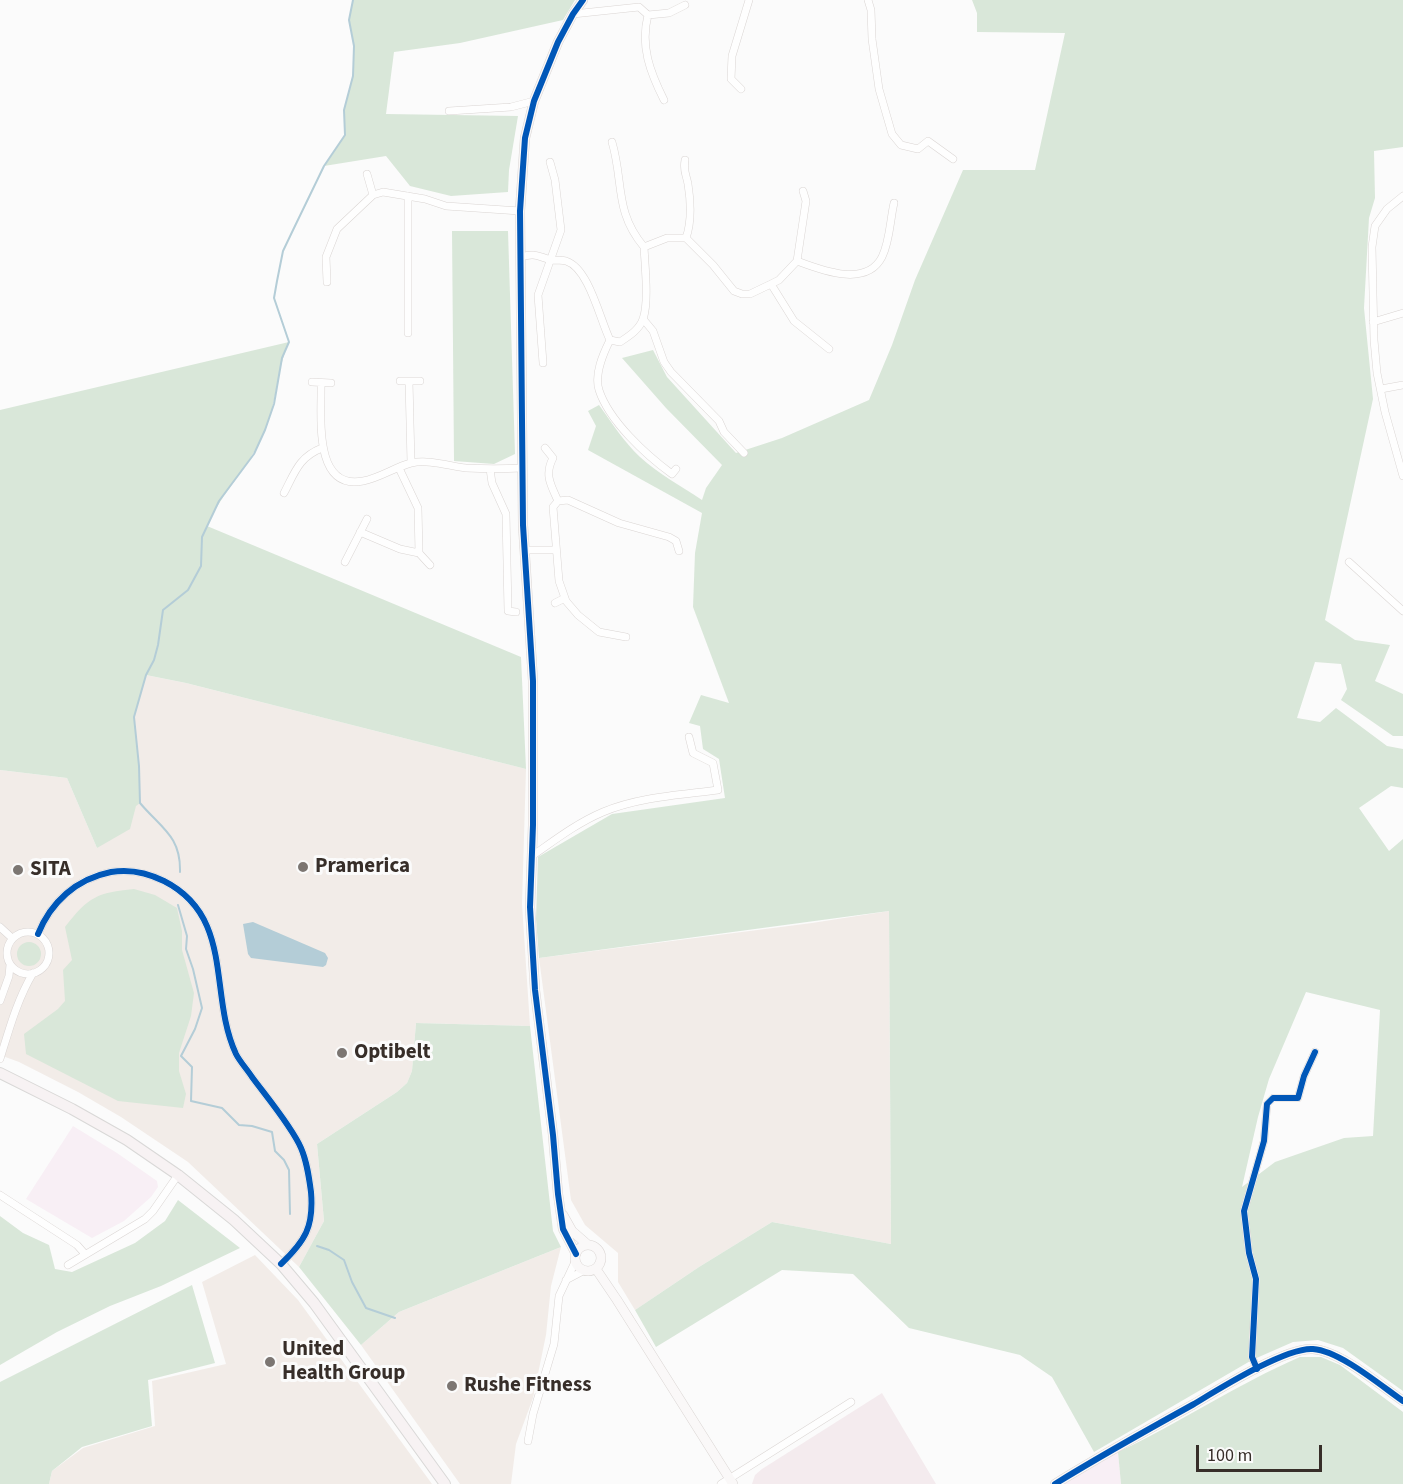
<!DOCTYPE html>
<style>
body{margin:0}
#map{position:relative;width:1403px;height:1484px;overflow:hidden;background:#fbfbfb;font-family:"Source Sans 3",sans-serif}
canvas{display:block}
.scale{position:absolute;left:1196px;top:1445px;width:126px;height:27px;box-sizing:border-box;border:3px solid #372e29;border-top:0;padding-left:8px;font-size:18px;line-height:21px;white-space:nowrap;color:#372e29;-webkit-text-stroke:4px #fbfbfb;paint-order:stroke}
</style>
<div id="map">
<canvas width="1403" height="1484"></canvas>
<div class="scale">100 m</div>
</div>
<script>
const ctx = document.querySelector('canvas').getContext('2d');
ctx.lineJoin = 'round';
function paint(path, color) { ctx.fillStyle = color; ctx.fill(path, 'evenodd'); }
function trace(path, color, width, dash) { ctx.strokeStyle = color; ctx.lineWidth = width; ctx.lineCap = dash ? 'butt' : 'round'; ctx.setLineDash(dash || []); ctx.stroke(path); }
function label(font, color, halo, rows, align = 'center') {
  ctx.font = font + ' "Source Sans 3",sans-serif'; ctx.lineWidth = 6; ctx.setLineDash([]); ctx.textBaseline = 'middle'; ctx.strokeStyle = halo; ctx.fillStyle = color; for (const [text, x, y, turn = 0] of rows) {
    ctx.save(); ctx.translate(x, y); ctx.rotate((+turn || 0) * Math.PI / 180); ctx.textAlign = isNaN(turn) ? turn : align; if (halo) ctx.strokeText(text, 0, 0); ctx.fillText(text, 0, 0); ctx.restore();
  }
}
const commercial = new Path2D(`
 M73,1126l44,27 40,28 1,6 -7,10 -27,24 -32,17 -66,-39z
 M1118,1452l3,32h-57z`);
const built = new Path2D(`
 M146,675l40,8 340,86 -4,135 8,122 -114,-3 -4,48 -5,12 -10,9 -80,52 7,77 -25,46 -111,-105 -67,-45 -43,-25 -59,-30 -19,-7v-285l67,8 30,70 39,-108 -2,-23z
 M889,911l2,333 -119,-22 -73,45 -64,43 -17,-28v-29l-33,-28 -14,-25 -32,-242 273,-35z
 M561,1247l-10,39 -5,49 -13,63 -17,46 -5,40h-51l-99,-139 38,-33z
 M255,1255l43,45 134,184h-383l3,-13 31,-23 72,-22 -3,-45 74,-17 -24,-82z`);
const education = new Path2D(`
 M882,1393l54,91h-184l3,-9 7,-6z`);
const green = new Path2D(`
 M353,0h222l-12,20 -103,23 -66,9 -8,62 132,2 -9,54 -1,22 -57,4 -41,-10 -24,-30 -62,10 21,-31 -1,-25 9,-34 1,-30 -5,-26z
 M972,0h431v147l-29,4 1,47 -6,20 -5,90 9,91 -48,221 30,20 35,5 -15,36 28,13v42h-10l-52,-36 6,-11 -6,-25 -26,-2 -18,56 23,4 16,-14 51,38 16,3v39l-12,-2 -32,22 30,43 14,-12v552l-60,-43 -25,-8 -25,2 -41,18 -158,92 -42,-75 -32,-22 -111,-27 -56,-54 -71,-4 -126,77 -21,-37 64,-43 73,-45 119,22 -2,-333 -350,47 -3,-39 2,-62 74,-43 113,-16 -6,-39 -16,-10 -3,-23 -11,-3 12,-28 28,8 -36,-96 2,-54 7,-40 -114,-63 8,-24 -8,-15 11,-6c13,18 25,37 41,52 19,17 41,29 62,43l4,-12 16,-23 -56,-57 -44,-50 31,-8 14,27 69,76 46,-15 87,-38 23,-55 23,-65 48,-110h72l30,-137 -88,-1v-19zM1306,992l74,18 -7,126 -29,2 -69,24 -33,25 16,-70 11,-38z
 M452,231h56l7,223 -21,10 -40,-3z
 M289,342c-13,29 -12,60 -24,89 -15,35 -43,61 -58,95l314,131 5,112 -340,-86 -40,-8 -12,42 5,49 1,37 -4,3 -6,23 -33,19 -30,-70 -67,-8v-360z
 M134,889l21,6 22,13 5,23v19l12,43 -3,23 -12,37v18l7,23 -3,14 -65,-7 -92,-47 -2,-20 34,-25 7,-8 -2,-31 9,-10 -7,-33c24,-31 32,-34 69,-38z
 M17 954a12 12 0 1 1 24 0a12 12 0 1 1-24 0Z
 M416,1023l114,3 23,205 8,16 -162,65 -38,33 -62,-78 25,-46 -7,-77 80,-52 10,-9 5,-12z
 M178,1200l62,48 -79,38 -51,20 -53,26 -57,33v-149l23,17 26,12 6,24 17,3 63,-29 30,-22z
 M192,1285l23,78 -67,17 4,46 -70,21 -30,24 -3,13h-49v-102z
 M1300,1357h21l19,8 63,47v72h-282l-3,-32c62,-29 119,-68 182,-95z`);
const water = new Path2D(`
 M253,922l72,31 3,5 -2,7 -3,2 -72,-9 -3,-4 -5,-30z`);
const stream = new Path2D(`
 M180,872c1,-36 -19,-44 -40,-69l-1,-37 -5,-49 12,-42 8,-15 4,-15 5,-35 25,-20 13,-24 1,-29 17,-36 35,-47 11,-24 9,-26 8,-46 7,-16 -15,-44 3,-17 6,-30 11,-23 30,-62 21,-31 -1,-25 9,-34 1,-30 -5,-26 4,-20
 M178,905l9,31 -1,13 7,20 9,39 -7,21 -14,27 11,11 -1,34 31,7 17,17 13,1 20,6 3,19 9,9 5,10 1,44
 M317,1246l12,4 15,10 8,22 14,26 29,10`);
const street = new Path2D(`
 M868,0l3,10 1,29 7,50 13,45 9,11 17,4 10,-8 25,18
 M573,14l66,-7 9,8c-8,31 2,57 16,85
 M648,15l21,-2 16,-8
 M741,89l-10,-10 1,-23 17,-56
 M449,111l62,-4 23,-6
 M612,142c12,41 2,69 32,105l23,-9h19
 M685,160c-2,12 1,13 3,24 3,19 4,37 -2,54l27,27 21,26 8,3h8l21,-10
 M367,174l6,21
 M803,191l3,10 -9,60c24,9 69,27 85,-4 8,-16 8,-37 12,-54
 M1403,196l-16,13 -12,17 -3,21 2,93 3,33 8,39 18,64
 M521,257c15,-5 17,0 31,3 4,0 9,0 14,1 23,7 34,59 44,79l10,2c9,-6 19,-12 23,-23 6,-16 2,-53 1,-72
 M797,261l-18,19 -8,4 23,37 35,28
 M327,282l-1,-25 11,-28 36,-34 10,-3 42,7 21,7 74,5
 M643,319l10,12 11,31 7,10 48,49 5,11 20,21
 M1373,322l30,-9
 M408,333v-137
 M610,340c-7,14 -16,34 -11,50 10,31 47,65 73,84l4,-5
 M543,363l-5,-68 23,-65 -6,-50 -5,-18
 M400,381h20
 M409,381l2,82
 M312,382l19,1
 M321,383c1,30 -9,108 42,98 17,-3 32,-14 48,-18 18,-4 38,3 55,5 19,1 37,1 56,0
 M1381,389l22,-4
 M545,448l8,10c-9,17 -2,27 5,43
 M399,468l19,40 1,45
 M490,469l2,14 14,31 2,97 8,1
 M284,493c11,-21 15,-36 38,-45
 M360,532l40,17 19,4 11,12
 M525,550h31
 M345,562l22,-43
 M1349,562l54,49
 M555,603l10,-5
 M626,637l-27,-5 -21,-17 -12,-14 -7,-20 -6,-74 5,-6 10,-1 51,23 50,14 7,4 3,10
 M532,856c23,-16 45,-33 71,-44 35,-15 77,-17 115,-22l-5,-27 -20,-10 -4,-16
 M0,927l12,11
 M7 953a21 21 0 1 1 42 0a21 21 0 1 1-42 0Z
 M38,934c13,-32 38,-55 73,-62 18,-3 37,1 53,9 71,36 44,113 72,173 4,8 11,15 16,23 14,19 40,50 49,71 6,14 8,29 10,44 3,35 -6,49 -30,72
 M0,1001l9,-25 1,-11
 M0,1059c9,-29 17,-59 33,-86
 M0,1195l77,50 8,9
 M68,1265l77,-46 8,-8 25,-36
 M566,1280l17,-9
 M1257,1369l-5,-12 4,-78 -7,-26 -5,-42 20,-70 3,-37 6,-6h25l6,-22 11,-24
 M528,1441l5,-27 21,-70 5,-48 16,-34
 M721,1484l130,-82`);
const secondary = new Path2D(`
 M563,1215l9,16 16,14
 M575 1258a13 13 0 1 1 26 0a13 13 0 1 1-26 0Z
 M576,1254l-13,-25 -5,-35 -5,-59 -18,-145 -5,-83 3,-82v-144l-10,-156 -3,-314 5,-73 9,-37 24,-59 15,-28 10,-14
 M596,1269l21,31 116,184
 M1055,1484c45,-28 92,-54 139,-80 25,-15 92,-57 119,-55 27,2 67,36 90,52`);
const primary = new Path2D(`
 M0,1073l72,36 55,31 51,35 56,45 47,44 33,39 131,181`);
const cycleway = new Path2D(`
 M38,934c13,-32 38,-55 73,-62 18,-3 37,1 53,9 71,36 44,113 72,173 4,8 11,15 16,23 14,19 40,50 49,71 6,14 8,29 10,44 3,35 -6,49 -30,72
 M576,1254l-13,-25 -5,-35 -5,-59 -18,-145 -5,-83 3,-82v-144l-10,-156 -3,-314 5,-73 9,-37 24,-59 15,-28 10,-14
 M1257,1369l-5,-12 4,-78 -7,-26 -5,-42 20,-70 3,-37 6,-6h25l6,-22 11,-24
 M1055,1484c45,-28 92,-54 139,-80 25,-15 92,-57 119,-55 27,2 67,36 90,52`);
const markers = [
 [303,867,6,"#7c7672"],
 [18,870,6,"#7c7672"],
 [342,1053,6,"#7c7672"],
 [270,1362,6,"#7c7672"],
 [452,1386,6,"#7c7672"]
];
const poiNames = [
 ["Pramerica",315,867],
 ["SITA",30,870],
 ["Optibelt",354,1053],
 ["United",282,1350],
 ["Health Group",282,1374],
 ["Rushe Fitness",464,1386]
];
paint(commercial, '#f8eff5');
paint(built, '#f2ece8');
paint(education, '#f4ebee');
paint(green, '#d9e7d9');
paint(water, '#b4cdd7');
trace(stream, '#b4cdd7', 2);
trace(street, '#dad5d3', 8);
trace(secondary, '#dad5d3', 10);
trace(primary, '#d9d8d7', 12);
trace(street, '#fefefe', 7);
trace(secondary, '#faf8f8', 9);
trace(primary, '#f7f2f3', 10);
trace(cycleway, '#0057b8', 6);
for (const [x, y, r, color] of markers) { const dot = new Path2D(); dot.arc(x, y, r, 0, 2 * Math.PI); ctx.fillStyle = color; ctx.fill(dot); trace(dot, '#fbfbfb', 2); }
label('bold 21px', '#372e29', '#fbfbfb', poiNames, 'left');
</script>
